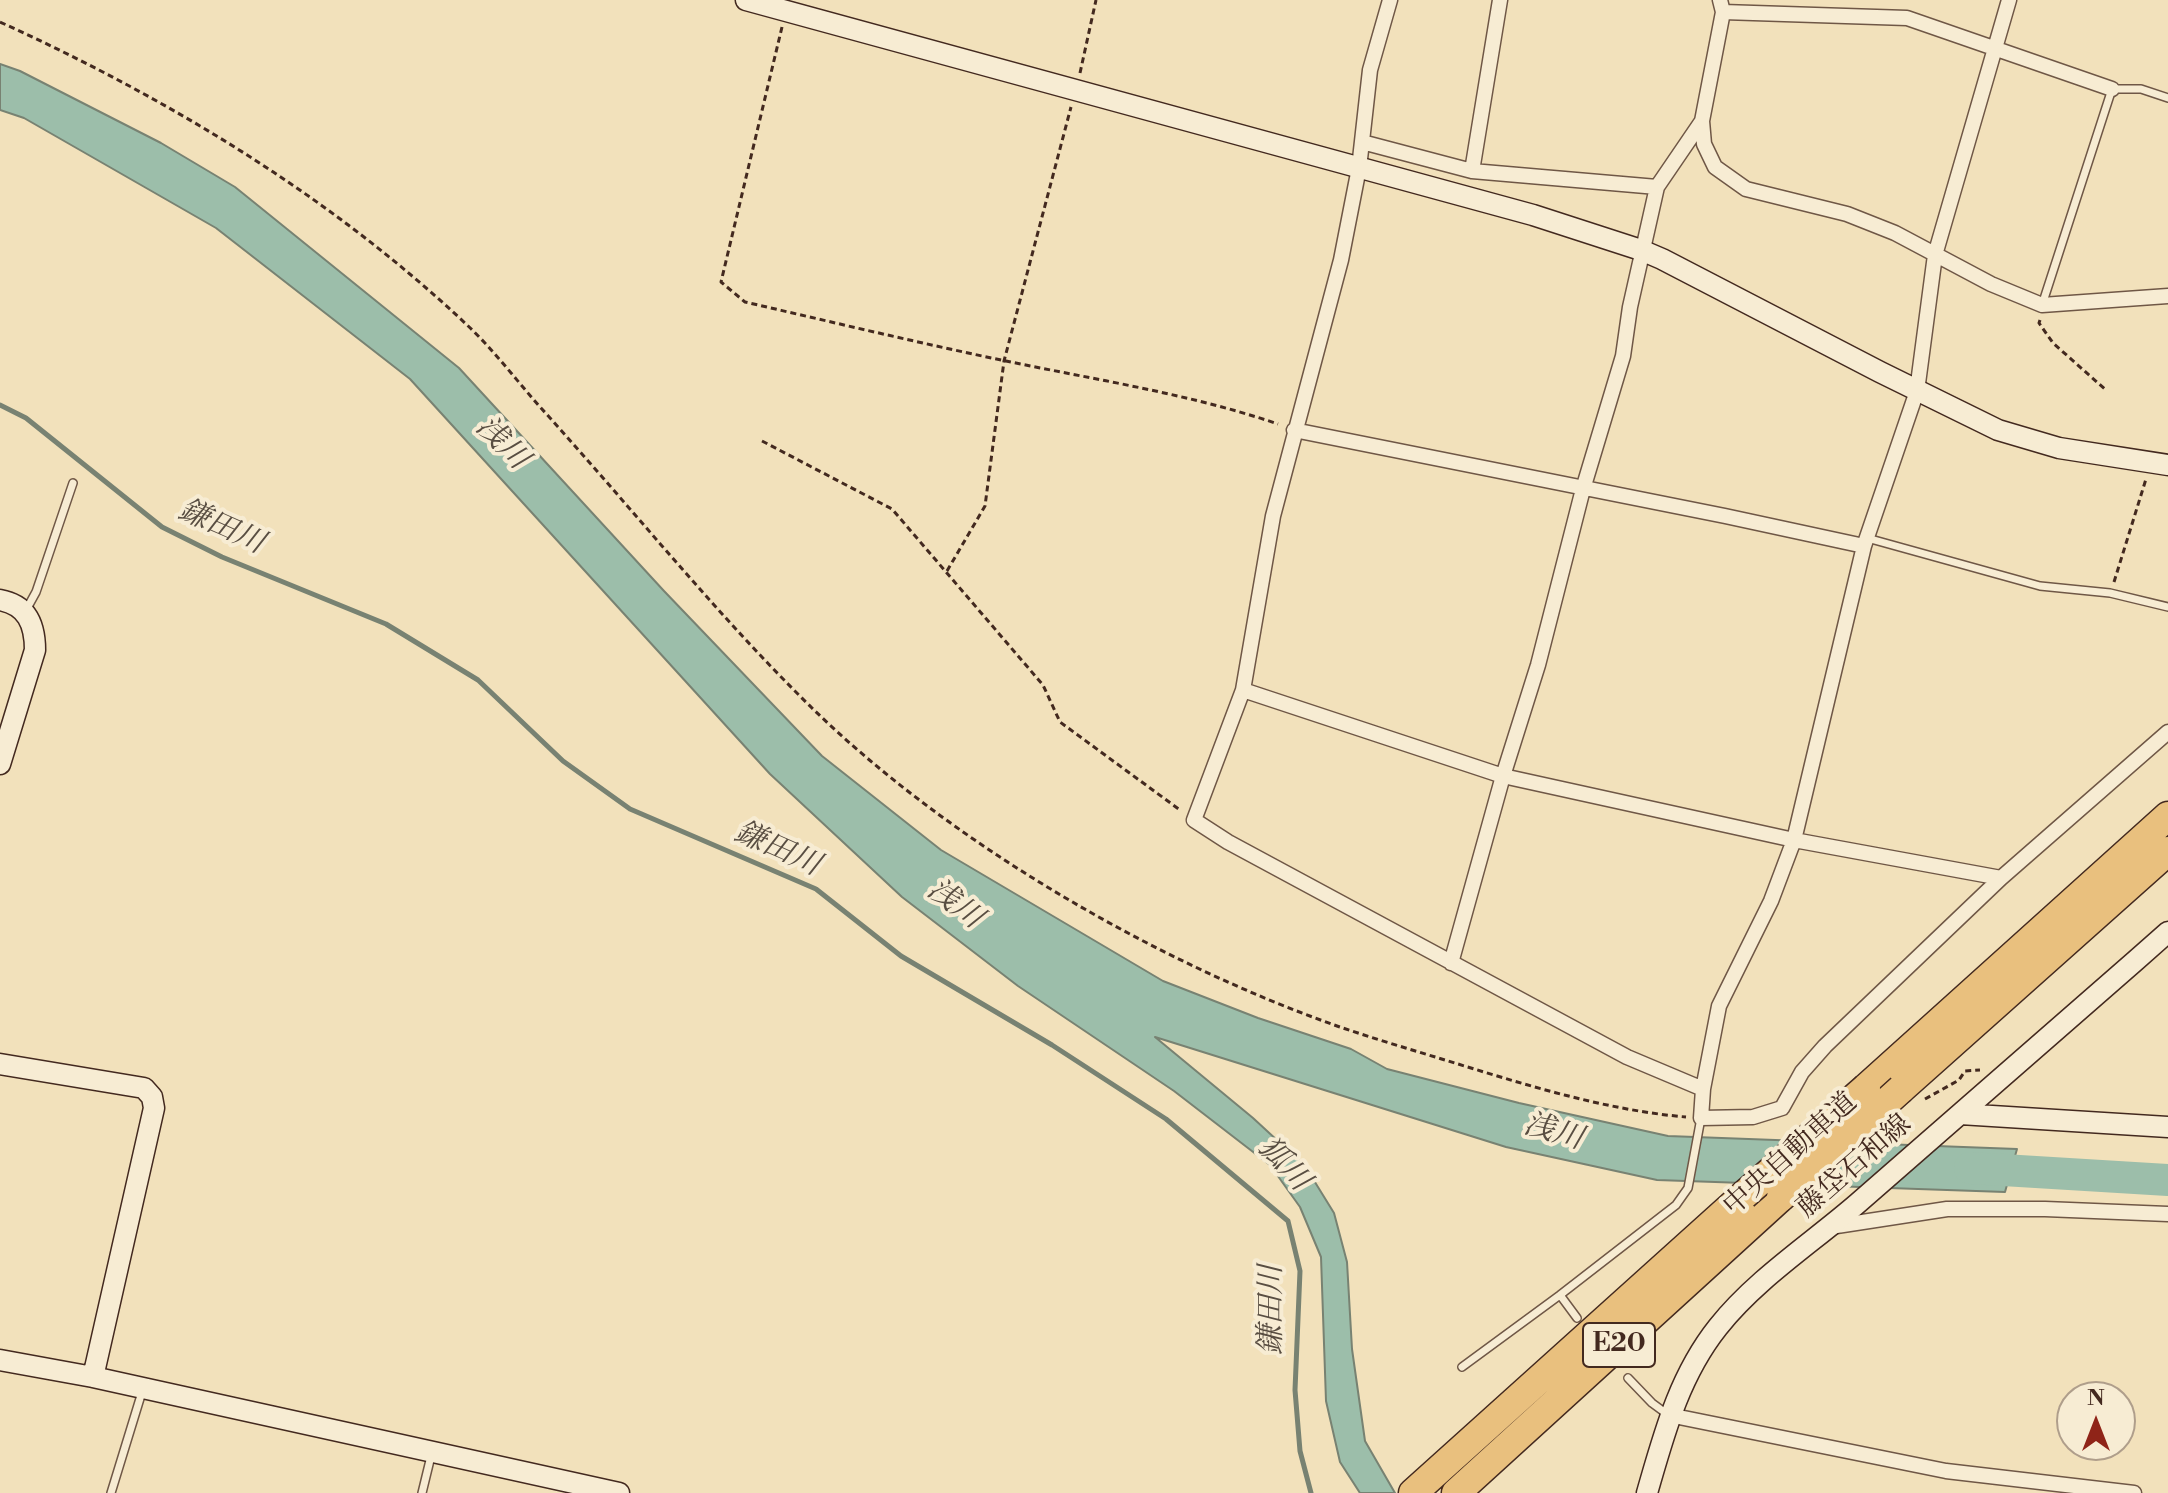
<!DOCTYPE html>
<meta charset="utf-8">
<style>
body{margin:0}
#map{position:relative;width:2168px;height:1493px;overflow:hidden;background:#f2e1bb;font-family:"Libre Bodoni",serif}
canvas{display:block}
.north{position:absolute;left:2056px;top:1381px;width:80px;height:80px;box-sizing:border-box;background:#f7ecd3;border:2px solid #af9e8b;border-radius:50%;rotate:0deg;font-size:22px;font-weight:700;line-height:32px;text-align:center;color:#43291f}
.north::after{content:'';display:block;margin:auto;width:28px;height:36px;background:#8f2418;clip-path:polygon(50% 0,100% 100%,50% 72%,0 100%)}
</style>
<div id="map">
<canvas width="2168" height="1493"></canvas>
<div class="north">N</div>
</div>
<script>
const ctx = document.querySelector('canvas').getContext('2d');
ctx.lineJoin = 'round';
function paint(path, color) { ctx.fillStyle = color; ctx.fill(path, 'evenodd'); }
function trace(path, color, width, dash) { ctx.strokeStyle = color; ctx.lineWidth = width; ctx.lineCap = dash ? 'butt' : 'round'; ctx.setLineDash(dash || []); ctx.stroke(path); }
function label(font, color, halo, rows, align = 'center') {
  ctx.font = font + ' "Libre Bodoni","Noto Serif JP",serif'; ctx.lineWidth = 8; ctx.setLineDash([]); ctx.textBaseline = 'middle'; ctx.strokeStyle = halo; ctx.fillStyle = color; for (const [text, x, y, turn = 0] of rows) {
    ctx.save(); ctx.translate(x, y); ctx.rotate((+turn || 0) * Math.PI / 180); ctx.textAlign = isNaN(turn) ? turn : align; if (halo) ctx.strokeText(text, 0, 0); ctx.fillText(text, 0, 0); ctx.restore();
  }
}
const water = new Path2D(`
 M0,64l20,7 141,72 74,44 224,181 205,223 158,165 119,94 222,131 95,37 93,31 36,20 132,34 149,33 349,13 -12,43 -348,-12 -151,-33 -351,-110 98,81 52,48 29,47 13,49 5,87 13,92 30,52h-35l-20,-31 -14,-61 -5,-144 -21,-50 -30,-42 -96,-74 -156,-105 -116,-89 -132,-123 -360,-395 -194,-151 -192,-110 -24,-8z`);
const stream = new Path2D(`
 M0,405l26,13 136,109 60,30 164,67 92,56 85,81 67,48 186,80 85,67 151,89 114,74 122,102 12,50 -5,119 5,61 11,42`);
const river = new Path2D(`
 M1970,1168l198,12`);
const path = new Path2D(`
 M0,22c169,77 330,174 466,302 27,25 50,56 75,84 90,99 174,205 270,299 139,136 343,254 526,319 35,12 72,23 108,34 78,24 159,50 241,57
 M782,27l-61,255 24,20c87,20 174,41 261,59 91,19 184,33 272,63
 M1080,73l16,-73
 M2040,320l-1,3 14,20 54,48
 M762,441l130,68 151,176 17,37 120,88
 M947,571l38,-65 19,-145 67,-254
 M2114,582l32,-103
 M1925,1099l34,-19 6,-9 15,-1`);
const lane = new Path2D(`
 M2042,305l70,-216h29l27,9
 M1867,538l173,48 70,7 58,14
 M25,612l11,-20 37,-109
 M1560,1295l17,23
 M1462,1367l98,-72 116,-90 12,-17 13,-70
 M1628,1378l24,25 15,11
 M111,1493l31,-101
 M422,1493l10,-41`);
const street = new Path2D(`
 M1390,0l-20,70 -11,98 -18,92 -68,256 -30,174 -49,130 34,22 399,215 76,32
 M1720,0l3,12 -21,109 2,23 11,23 31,22 101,25 48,19 96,51 51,21 126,-9
 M2009,0l-74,255 -18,136 -53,155 -70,294 -23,61 -52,105 -16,83 -2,29 52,-1 29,-9 20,-36 23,-26 176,-168 167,-146
 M1723,12l184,6 205,71
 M1362,142l110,29 185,16
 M1472,171l28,-171
 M1294,430l431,86 139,30
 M1243,690l260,86 291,64 207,38
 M1451,963l52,-187 35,-111 45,-176 40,-133 7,-49 27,-120 45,-66
 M1830,1227l117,-18h98l123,5
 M1669,1415l277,56 188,22`);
const secondary = new Path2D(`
 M746,0l787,215 108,35 21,9 218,113 118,58 61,18 109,17
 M0,600c27,5 35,24 35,50l-35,114
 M0,1064l144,24 8,9 2,11 -61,269
 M1960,1114l208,13
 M0,1360l93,17 526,116
 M1647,1493c17,-59 32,-117 71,-166 38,-48 94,-84 140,-124 103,-90 207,-180 310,-271`);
const highway = new Path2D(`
 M1866,1088l302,-272
 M1901,1089l267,-238
 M1413,1493l331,-298
 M1456,1493l325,-296`);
const highwayBridge = new Path2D(`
 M1744,1195l122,-107
 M1781,1197l120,-108`);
const shields = [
 [1619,1345,72]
];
const shieldNames = [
 ["E20",1619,1345]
];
const streetNames = [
 ["中央自動車道",1791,1155,-42],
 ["藤垈石和線",1855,1167,-41]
];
const waterNames = [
 ["浅川",501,444,45],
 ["鎌田川",221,528,24],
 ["鎌田川",777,850,24],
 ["浅川",954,905,37],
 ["浅川",1553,1133,16],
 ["狐川",1283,1165,47],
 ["鎌田川",1273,1310,-90]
];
paint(water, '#9cbeaa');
trace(water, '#788272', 2);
trace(stream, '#788272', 5);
trace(river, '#9cbeaa', 32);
trace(lane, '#6f5746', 10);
trace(street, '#6f5746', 17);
trace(secondary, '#43291f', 23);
trace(highway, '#43291f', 31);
trace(path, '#43291f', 3, [6, 4]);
trace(lane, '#f7ecd3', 7);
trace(street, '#f7ecd3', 14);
trace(secondary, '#f7ecd3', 20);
trace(highway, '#e9c07e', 28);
trace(highwayBridge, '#43291f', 31, []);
trace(highwayBridge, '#e9c07e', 28);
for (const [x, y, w] of shields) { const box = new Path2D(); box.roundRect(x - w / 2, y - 22, w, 44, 6); ctx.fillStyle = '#f7ecd3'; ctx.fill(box); trace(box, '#43291f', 2); }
label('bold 26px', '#43291f', null, shieldNames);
label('28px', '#43291f', '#f7ecd3', streetNames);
label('italic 30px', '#594e42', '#f7ecd3', waterNames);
</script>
